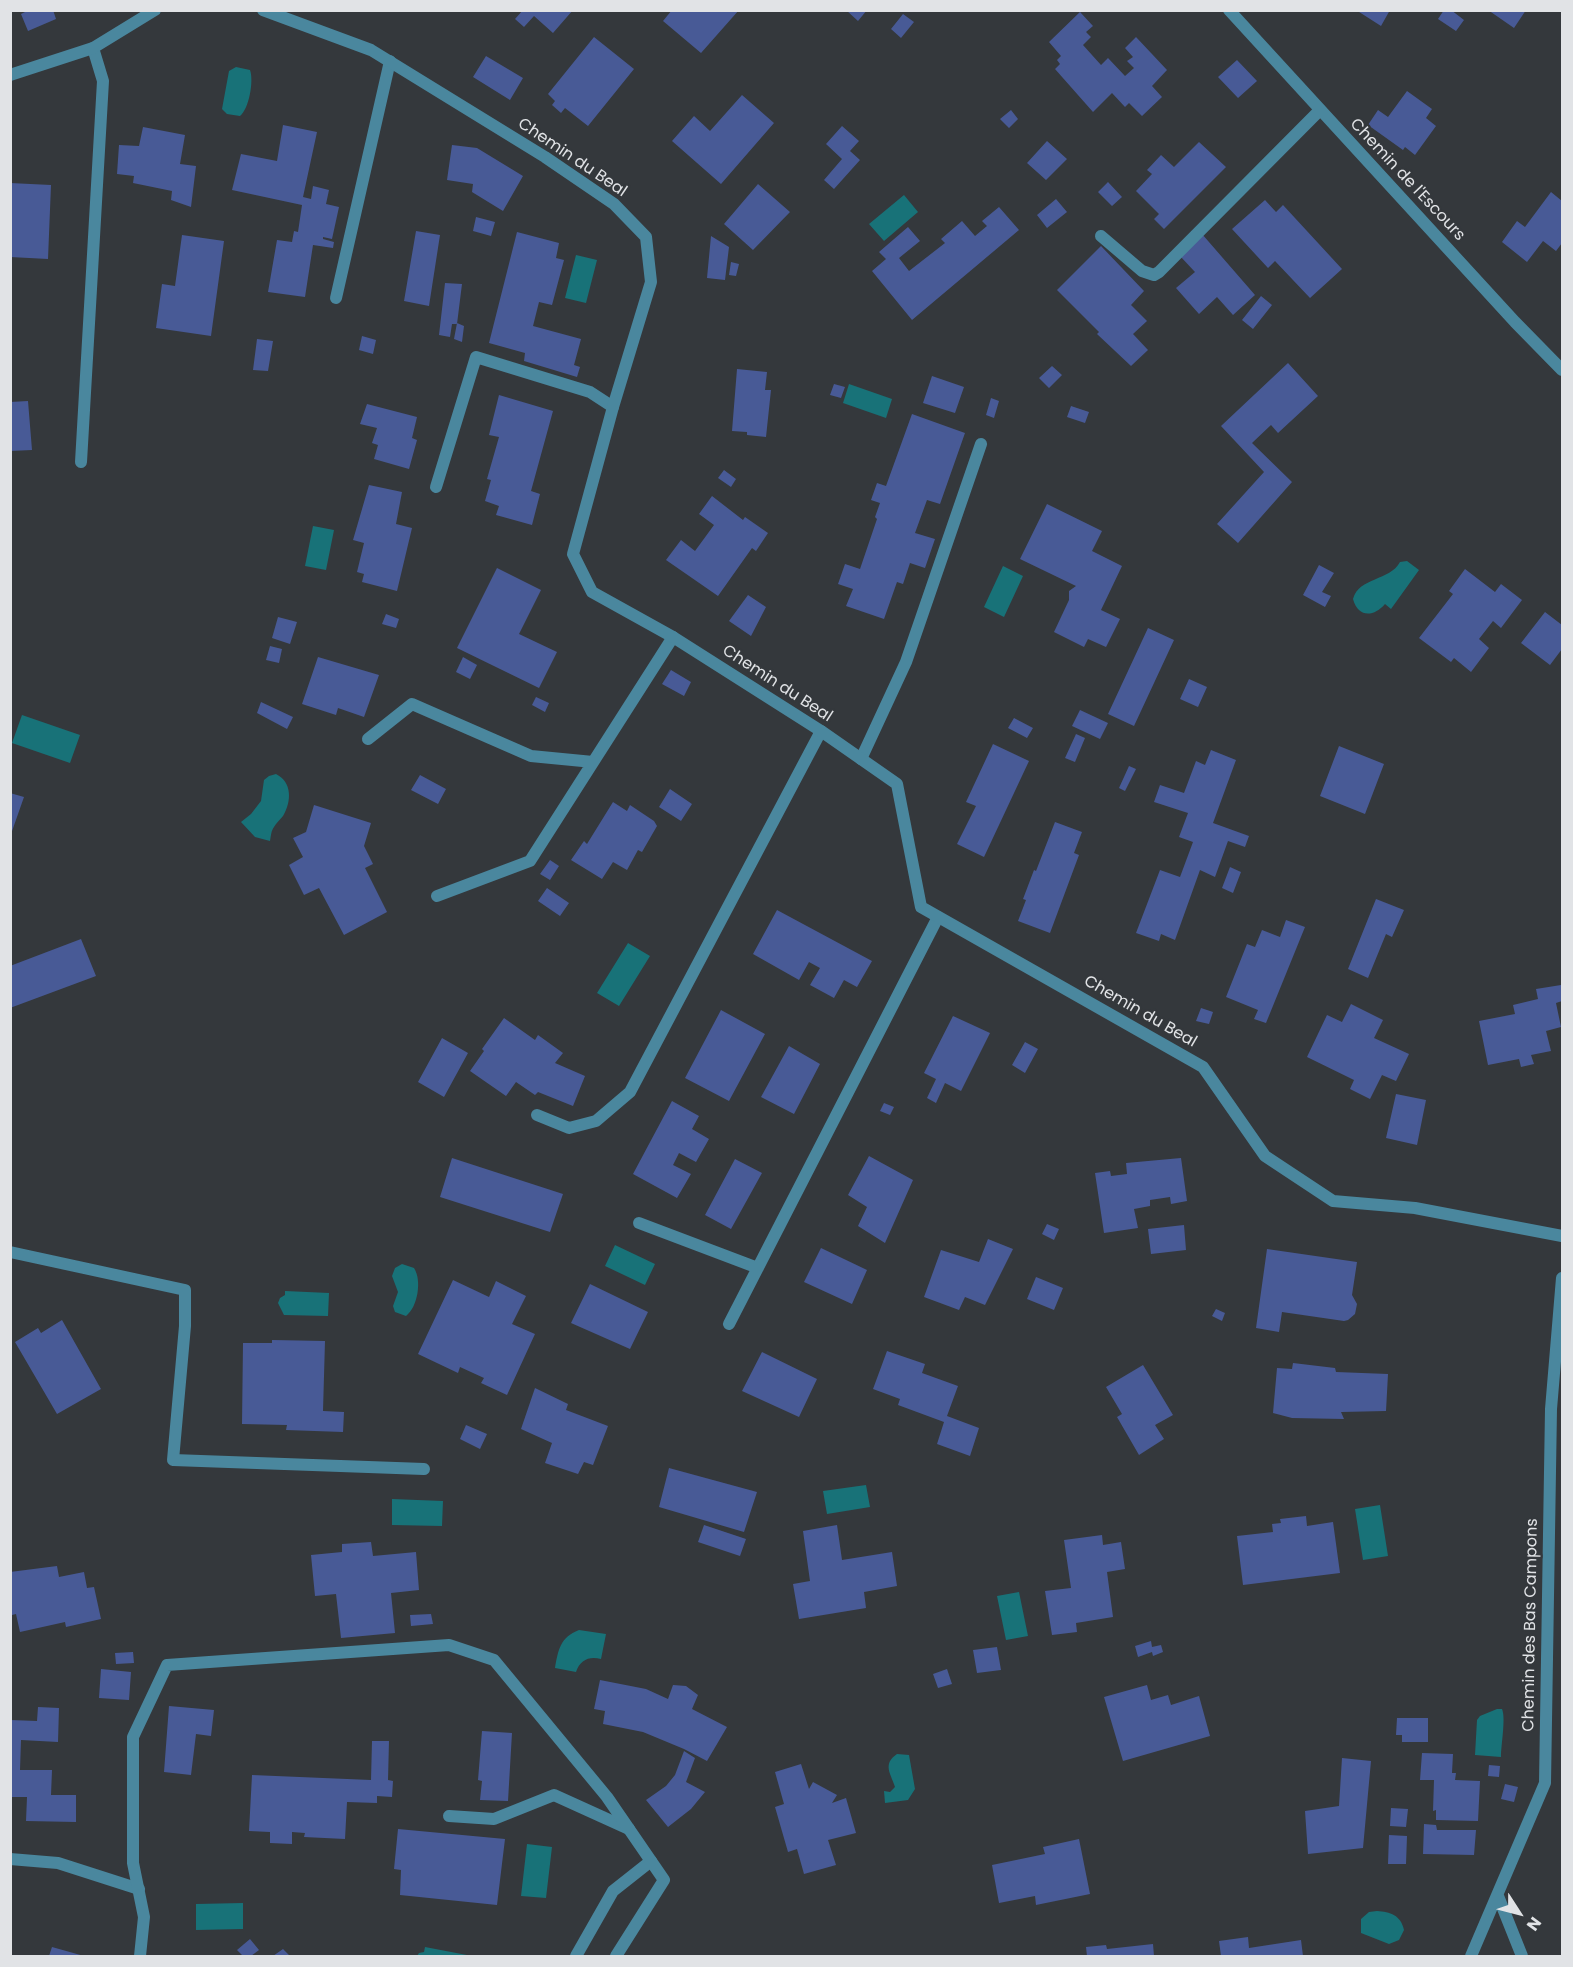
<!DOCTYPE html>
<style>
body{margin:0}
#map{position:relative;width:1573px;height:1967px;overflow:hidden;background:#34383c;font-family:Poppins,sans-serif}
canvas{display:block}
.frame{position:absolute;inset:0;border:12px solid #e1e3e6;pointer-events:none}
.north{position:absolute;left:1489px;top:1883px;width:60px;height:60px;-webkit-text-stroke:4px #34383c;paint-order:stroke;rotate:126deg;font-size:16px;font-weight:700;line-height:24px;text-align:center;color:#e1e3e6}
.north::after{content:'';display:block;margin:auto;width:21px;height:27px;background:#e1e3e6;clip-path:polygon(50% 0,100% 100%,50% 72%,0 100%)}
</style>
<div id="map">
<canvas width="1573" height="1967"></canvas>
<div class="frame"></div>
<div class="north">N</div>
</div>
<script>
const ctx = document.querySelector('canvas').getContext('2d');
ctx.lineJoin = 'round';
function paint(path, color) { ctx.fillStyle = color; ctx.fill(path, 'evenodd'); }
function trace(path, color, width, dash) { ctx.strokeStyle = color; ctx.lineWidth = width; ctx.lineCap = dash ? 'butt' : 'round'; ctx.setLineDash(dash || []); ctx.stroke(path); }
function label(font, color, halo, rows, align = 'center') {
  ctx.font = font + ' Poppins,sans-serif'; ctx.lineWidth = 4.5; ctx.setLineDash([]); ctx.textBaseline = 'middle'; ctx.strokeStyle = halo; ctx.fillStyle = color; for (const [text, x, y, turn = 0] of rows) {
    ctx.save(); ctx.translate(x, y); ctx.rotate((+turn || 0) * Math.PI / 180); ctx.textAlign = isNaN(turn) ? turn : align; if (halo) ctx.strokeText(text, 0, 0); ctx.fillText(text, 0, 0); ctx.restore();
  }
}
const water = new Path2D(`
 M236,67l14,3c4,11 -1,39 -10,46l-13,-2 -5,-5 7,-38z
 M904,195l14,17 -34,29 -15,-17z
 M576,255l21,5 -11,43 -21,-5z
 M849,384l43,15 -6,19 -43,-15z
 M313,526l21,4 -8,40 -21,-4z
 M1407,561l12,9 -28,39 -6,-5c-11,13 -27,14 -32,-5 6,-22 37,-18 47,-37z
 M1003,566l20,10 -19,41 -20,-10z
 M22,715l58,20 -10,28 -58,-20z
 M276,774c16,8 16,27 7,42 -3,4 -7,7 -9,11 -3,4 -3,9 -4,14l-15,-4 -14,-15 10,-8 10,-13 3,-21 5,-4z
 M628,943l22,13 -31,50 -22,-13z
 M615,1245l40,19 -10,21 -40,-19z
 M402,1264l12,4c8,12 4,39 -8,48l-11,-4 -2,-6 5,-14 -6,-16 3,-8z
 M285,1291l44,2 -1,23 -44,-1 -6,-12 2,-5 5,-3z
 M866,1485l4,22 -43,7 -4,-23z
 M392,1499l51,2 -1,25 -50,-1z
 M1380,1505l8,51 -25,4 -8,-51z
 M1019,1592l9,44 -22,4 -9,-44z
 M579,1630l27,4 -5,25c-12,-3 -21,1 -25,13l-21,-4c3,-17 5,-31 24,-38z
 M1497,1709h5c4,9 -1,36 -1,48l-26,-2 2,-35 3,-4z
 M897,1754l12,1 6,34 -7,11 -23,3 -1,-12 6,1 5,-5c-4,-13 -13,-23 2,-33z
 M527,1844l25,3 -6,51 -25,-2z
 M243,1903v26l-47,1v-26z
 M1377,1911c13,1 24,4 27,19l-5,10 -10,4 -28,-11v-14l8,-7z
 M425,1947l47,9h-55l2,-3 5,-1z`);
const building = new Path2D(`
 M29,10h24l3,9 -28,12 -7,-17z
 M523,10h50l-20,23 -19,-17 -10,11 -9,-8z
 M672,10h67l-38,43 -38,-32z
 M846,10h21l-9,11z
 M1356,10h34l-9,16z
 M1444,10h7l13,10 -8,11 -18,-12z
 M1488,10h38l-12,18z
 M1080,12l13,14 -7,6 5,5 -8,8 18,20 7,-7 17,18 9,-8 -7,-7 6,-4 -8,-9 11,-11 31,33 -15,16 10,11 -20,19 -13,-13 -4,4 -13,-14 -19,19 -38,-43 5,-5 -3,-4 4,-4 -12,-14z
 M903,14l11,8 -13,16 -10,-9z
 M594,37l40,32 -46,57 -23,-18 -4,5 -9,-8 3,-4 -7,-7z
 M486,56l37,22 -13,22 -37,-23z
 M1237,60l20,21 -19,17 -20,-21z
 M1407,91l25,18 -6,9 10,8 -21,29 -10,-8 -2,3 -35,-25 10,-15 10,7z
 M742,95l32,28 -53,61 -49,-43 22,-25 16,15z
 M1011,110l7,9 -9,9 -9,-9z
 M283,125l34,7 -14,65 8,2 2,-13 16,4 -3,14 13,3 -7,32 -9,-2v2l11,3 -1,6 -20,-3 -8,52 -37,-5 9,-52 15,2 2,-11 4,1 4,-27 -70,-15 9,-36 36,7z
 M842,126l17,15 -9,10 10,9 -26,29 -10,-9 18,-21 -16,-15z
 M143,127l42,8 -5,29 16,2 -5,41 -20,-7 1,-9 -39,-8 1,-7 -17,-2 2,-29 20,1z
 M1047,141l20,18 -21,21 -19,-17z
 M1199,142l27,25 -62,62 -10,-10 5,-5 -23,-23 16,-17 -5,-4 14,-15 13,12z
 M452,145l25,3 46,28 -20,35 -31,-19 1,-8 -26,-4z
 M1108,182l14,15 -10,9 -14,-14z
 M10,183l41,2 -3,74 -38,-2z
 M758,184l32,28 -37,38 -29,-26z
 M1551,192l11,9v42l-6,8 -13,-10 -16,21 -25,-20 15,-21 8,6z
 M1056,199l11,13 -20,16 -10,-13z
 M1265,200l11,12 7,-7 59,64 -32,29 -35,-37 -7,7 -36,-39z
 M999,207l20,23 -107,90 -40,-49 14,-12 -7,-7 29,-25 12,14 -21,17 10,13 36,-28 -4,-4 21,-18 13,15 12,-10 -5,-5z
 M476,217l19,5 -4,14 -18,-5z
 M416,231l24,4 -11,71 -25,-5z
 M517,232l42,11 -3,15 8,2 -12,45 -13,-3 -6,24 48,13 -7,26 6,2 -3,10 -53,-16 1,-8 -36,-10z
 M1202,234l53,61 -22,20 -16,-18 -18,17 -23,-26 19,-16 -15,-16z
 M182,235l42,6 -13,95 -55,-8 6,-44 13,2z
 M711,236l18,11 -4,33 -18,-2z
 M1101,246l43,45 -13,14 16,16 -14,13 15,16 -17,16 -34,-32 2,-2 -42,-42z
 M731,262l8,2 -3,12 -7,-1z
 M445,283l17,1 -5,40h-5l-2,13 -11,-2z
 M1261,296l11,9 -19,24 -11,-9z
 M457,323l7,3 -2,16 -8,-3z
 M362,336l14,4 -3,14 -14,-4z
 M257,339l16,2 -5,30 -15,-1z
 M1288,363l30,33 -40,37 -7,-8 -19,18 40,39 -54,61 -21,-19 47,-52 -43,-46z
 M1052,366l10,9 -13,13 -10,-10z
 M737,369l30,3 -2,18h6l-5,47 -19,-2v-3l-15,-1z
 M932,376l32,11 -9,26 -32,-10z
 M834,384l11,3 -4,11 -11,-3z
 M499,395l54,16 -22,80 9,3 -8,31 -36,-10 3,-9 -14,-5 6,-21 -4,-1 12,-42 -10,-2z
 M991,398l8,3 -5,17 -8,-3z
 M28,401l4,49 -22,1v-49z
 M367,404l50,13 -5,21 5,2 -8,29 -35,-10 4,-14 -6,-2 5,-15 -17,-4z
 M1071,406l18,6 -4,11 -18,-6z
 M912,414l53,19 -25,71 -13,-4 -12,33 20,6 -10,29 -15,-5 -7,21 -6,-2 -13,37 -38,-13 7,-17 -15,-5 7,-20 15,5 17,-50 -2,-2 5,-14 -9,-3 6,-17 9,3z
 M724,470l12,9 -5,8 -13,-9z
 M369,485l33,7 -6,32 16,4 -15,63 -35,-9 2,-8 -7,-2 7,-29 -11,-3z
 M712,496l31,24 2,-3 23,16 -12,18 -4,-3 -34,48 -52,-36 15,-20 14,11 19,-26 -15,-11z
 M1047,504l55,27 -10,20 30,15 -21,44 19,9 -14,28 -18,-8 -4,8 -30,-15 15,-32v-9l7,-5 -56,-27z
 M1319,565l15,8 -12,19 9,4 -6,11 -22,-12z
 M497,568l44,22 -22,44 38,18 -18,36 -82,-40z
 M1465,569l30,23 6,-8 21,16 -21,28 -8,-7 -14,18 10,9 -18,24 -17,-14 -3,4 -32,-24 34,-44 -4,-3z
 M748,595l18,12 -15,29 -22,-15z
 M1545,612l17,13v24l-12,16 -29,-22z
 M386,614l13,5 -3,9 -14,-4z
 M278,617l19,5 -7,22 -18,-6z
 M1148,628l26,12 -40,86 -26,-12z
 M270,646l12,3 -3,14 -13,-3z
 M318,657l61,18 -15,42 -26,-9 -2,7 -34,-11z
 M463,657l14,8 -7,14 -14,-7z
 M671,670l20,12 -7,14 -22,-12z
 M1189,679l18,8 -9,20 -18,-8z
 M536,697l13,6 -4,9 -13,-7z
 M261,702l32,15 -6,12 -30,-16z
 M1080,710l28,13 -8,16 -28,-13z
 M1014,718l19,10 -6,10 -19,-10z
 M1076,734l9,4 -10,24 -10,-4z
 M993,744l36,17 -45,96 -27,-13 19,-38 -10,-4z
 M1339,746l45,18 -19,50 -45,-18z
 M1211,750l25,10 -23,63 36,13 -4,11 -17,-6 -13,36 -15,-7 -25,70 -14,-6 -2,7 -23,-8 24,-63 20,7 13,-35 -14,-5 9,-24 -34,-11 6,-17 24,8 12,-32 9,4z
 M1129,766l7,3 -11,22 -6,-3z
 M420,775l26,14 -8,15 -27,-14z
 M670,789l22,15 -11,17 -22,-14z
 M10,793l14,4 -13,37h-1z
 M613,802l14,9 3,-6 24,16 3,5 -15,26 -4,-2 -11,20 -14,-8 -11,17 -31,-19 13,-19 3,3z
 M314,805l57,18 -7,23 9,18 -8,4 22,44 -43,23 -25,-47 -15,7 -15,-30 14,-8 -10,-19 13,-6z
 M1055,822l27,10 -8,21 5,2 -29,78 -32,-12 8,-21 -3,-1 11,-29 2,1z
 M550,860l9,6 -9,14 -10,-6z
 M1230,867l11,5 -8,21 -11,-5z
 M547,888l22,15 -9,13 -22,-15z
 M1376,899l28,11 -12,27 -6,-3 -18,44 -20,-9z
 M777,910l95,51 -15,26 -13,-7 -10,18 -24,-13 10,-17 -11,-6 -10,18 -46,-26z
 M1286,920l19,7 -39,96 -12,-4 4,-9 -32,-13 21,-53 8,3 7,-17 18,7z
 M81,939l15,37 -86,32v-42z
 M1561,985l1,16 -6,2 5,24 -15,4 5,20 -20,4 3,9 -13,3 -2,-8 -31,6 -9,-44 36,-7 -2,-9 25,-6 -2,-10z
 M1351,1004l32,16 -9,18 35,16 -13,27 -14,-6 -12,24 -20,-10 4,-9 -47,-23 20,-42 15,7z
 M1201,1008l12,4 -4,12 -13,-3z
 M721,1010l44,24 -36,67 -44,-23z
 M953,1016l37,17 -29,58 -16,-8 -9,20 -9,-5 9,-19 -12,-6z
 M504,1018l31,22 3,-5 25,18 -8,10 30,13 -12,30 -35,-14 -3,3 -19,-13 -10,14 -36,-25 14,-20 -2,-2z
 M442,1038l26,15 -24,44 -26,-15z
 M1025,1042l13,7 -13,24 -13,-8z
 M789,1046l31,18 -26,50 -33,-17z
 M1396,1094l30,6 -9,45 -31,-7z
 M672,1101l27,15 -7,13 17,10 -13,23 -17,-9 -6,12 18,9 -14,24 -44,-24z
 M884,1103l10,4 -4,8 -10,-4z
 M869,1156l44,24 -28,63 -27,-17 9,-19 -19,-12z
 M452,1158l111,36 -13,38 -110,-35z
 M1181,1158l6,43 -16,3 -1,-7 -20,3v6l-16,3 4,19 -34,5 -9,-60 15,-2 1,5 16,-2 -1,-11z
 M735,1159l27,14 -31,56 -26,-14z
 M1047,1224l12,5 -5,11 -12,-6z
 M1184,1225l2,25 -35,4 -3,-25z
 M988,1239l25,10 -28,56 -20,-8 -6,13 -35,-13 17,-47 38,12z
 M821,1248l46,22 -15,34 -48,-22z
 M1267,1249l90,13 -5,33 5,9 -2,10 -7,6 -4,1 -62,-9 -3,20 -23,-4z
 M1036,1277l27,11 -9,22 -27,-11z
 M453,1280l36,17 7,-16 30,15 -14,28 23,10 -28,61 -26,-12 3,-5 -24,-11 -2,6 -40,-19z
 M590,1284l58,28 -18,37 -59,-26z
 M1216,1309l9,4 -3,8 -10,-5z
 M62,1320l39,69 -44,25 -42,-72 23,-14 3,5z
 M272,1340l53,1 -2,70 21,1 -1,20 -57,-2 1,-5 -45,-1 1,-81h29z
 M887,1351l38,13 -3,9 36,13 -11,30 32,12 -9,28 -33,-12 7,-22 -46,-17 2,-6 -27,-10z
 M762,1352l55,27 -18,38 -57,-26z
 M1293,1363l42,5 1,4 52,2 -2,37 -45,1 3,7 -52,-1 -19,-5 4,-45 15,1z
 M1143,1365l30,50 -18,10 9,14 -25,16 -22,-38 5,-3 -16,-27z
 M535,1388l33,16 -2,6 42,16 -15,39 -9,-3 -6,12 -33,-11 7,-20 -31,-14z
 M466,1425l21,9 -7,15 -20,-10z
 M669,1468l88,24 -13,40 -85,-25z
 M1306,1516l1,10 26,-4 7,51 -97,12 -6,-49 36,-4 -1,-8 9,-1 -1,-4z
 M704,1525l42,14 -6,17 -42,-14z
 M837,1525l5,35 50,-8 5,34 -33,6 2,16 -67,11 -6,-35 17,-3 -7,-50z
 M1102,1535l1,10 18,-3 4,27 -18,3 6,45 -37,6 1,9 -25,3 -7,-44 26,-3 -7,-48z
 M371,1542l2,14 43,-4 3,38 -28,3 4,40 -54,5 -5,-44 -21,2 -4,-41 31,-3v-8z
 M57,1566l2,11 25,-5 3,16 7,-1 7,32 -35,8 -1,-5 -45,10 -4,-18 -4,1 -2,-8v-35z
 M431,1614l2,10 -22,2 -1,-11z
 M1151,1641l1,6 9,-2 2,7 -10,4 -1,-4 -14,5 -3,-11z
 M997,1647l4,23 -24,3 -4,-23z
 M133,1652l1,11 -18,1 -1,-11z
 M101,1669l30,3 -2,28 -30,-2z
 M947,1669l5,15 -14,4 -5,-14z
 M600,1680l46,9 22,10 5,-14 13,1 12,9 -6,14 35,18 -20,34 -23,-12 -41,-17 -40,-8 2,-13 -11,-2z
 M1147,1685l4,15 17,-5 3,10 28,-9 11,40 -87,25 -19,-64z
 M169,1706l45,4 -3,26 -15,-2 -5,41 -27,-3z
 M38,1707l21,1 -1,34 -37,-2 -1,30h32l-1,25h25v27l-50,-1 1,-24h-17v-77l27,1z
 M1397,1718h31v24h-26v-7h-6z
 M482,1731l30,2 -4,68 -28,-1 2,-19 -4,-1z
 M372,1741h17l-1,39 5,1 -1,16 -15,-1v7l-30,-1 -2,37 -41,-2 1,-4 -13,-1v12l-22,-1v-11l-21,-1 3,-56 119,5z
 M684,1751l11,7 -9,24 19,10 -14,17 -23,18 -22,-27 20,-14 9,-11z
 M1422,1753l31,1 -1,19h4l-1,7 25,1 -2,40 -42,-1v-10l-3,1 1,-31h-14z
 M1342,1758l29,3 -8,87 -55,6 -3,-43 34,-5z
 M801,1764l8,25 4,-7 24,13 -5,8 14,-5 10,35 -28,7 8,25 -32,9 -7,-25 -9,3 -13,-45 9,-3 -9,-32z
 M1489,1765l11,1 -1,11 -11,-1z
 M1505,1784l13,3 -4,15 -13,-3z
 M1391,1808l17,1 -2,18 -16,-1z
 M1424,1824l12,1 1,5h39l-2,25 -51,-1z
 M398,1829l107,10 -8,66 -97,-10 1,-25 -7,-1z
 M1389,1835l18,1 -1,28h-18z
 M1079,1839l11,55 -54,11 -1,-9 -36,7 -7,-38 53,-11 -2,-7z
 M1248,1937l1,11 52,-8 2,16h-82l-2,-15z
 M250,1939l9,11 -8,6h-8l-6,-6z
 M1153,1944l1,12h-67l-1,-9 20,-2 1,4z
 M52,1947l32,9h-35z
 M283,1949l7,7h-17z`);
const service = new Path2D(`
 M1101,236l41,35 12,4 5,-3 161,-162
 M336,298l54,-237
 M81,462l22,-381 -10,-33
 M436,487l40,-130 114,35 23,15
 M368,739l44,-35 119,52 62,6
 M861,759l45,-97 75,-218
 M437,896l93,-35 143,-224
 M537,1115l32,13 27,-7 34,-29 191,-361
 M639,1223l119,45
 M10,1252l175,38v36l-12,134 251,9
 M729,1324l209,-407
 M449,1816l45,3 60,-24 75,34
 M10,1859l48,4 81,26
 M576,1956l37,-65 38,-30`);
const minor = new Path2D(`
 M263,10l108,40 174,107 69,47 32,33 5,45 -38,125 -40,147 19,38 81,45 148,94 76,53 24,123 282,160 62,89 68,45 82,7 147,28
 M10,75l83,-27 62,-38
 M1498,1896l24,60
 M140,1956l4,-39 -11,-54v-126l34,-72 282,-20 45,15 113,137 57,83 -48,76
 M1471,1956l74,-173 6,-374 11,-131`);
const tertiary = new Path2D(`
 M1229,10l286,312 47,48`);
const streetNames = [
 ["Chemin du Beal",572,158,34],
 ["Chemin de l'Escours",1407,180,47],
 ["Chemin du Beal",777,684,33],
 ["Chemin du Beal",1140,1012,30],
 ["Chemin des Bas Campons",1531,1625,-89]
];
paint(water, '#187278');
paint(building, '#485a96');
trace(service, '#4a879e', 12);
trace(minor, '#4a879e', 12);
trace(tertiary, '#4a879e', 12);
label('16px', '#e1e3e6', '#34383c', streetNames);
</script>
